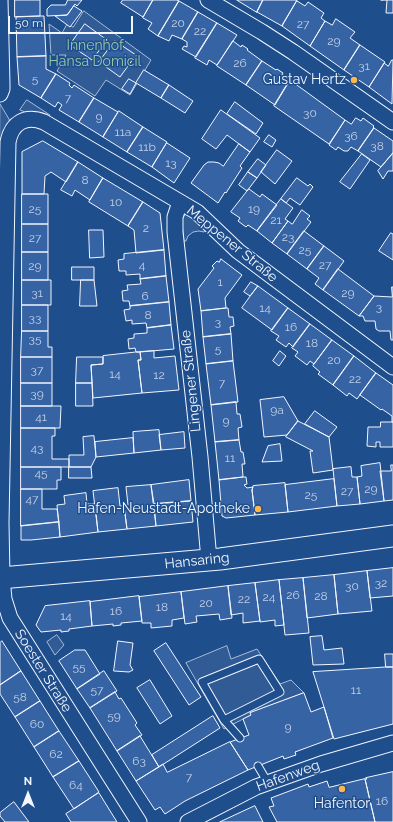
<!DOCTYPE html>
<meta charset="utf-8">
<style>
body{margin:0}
#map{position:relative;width:393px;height:822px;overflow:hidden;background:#1f4e8c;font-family:Raleway,sans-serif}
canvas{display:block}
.north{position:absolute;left:8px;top:774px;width:40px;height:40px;-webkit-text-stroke:3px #1f4e8c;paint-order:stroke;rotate:0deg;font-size:11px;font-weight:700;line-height:16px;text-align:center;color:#f2f6ff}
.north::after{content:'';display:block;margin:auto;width:14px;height:18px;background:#f2f6ff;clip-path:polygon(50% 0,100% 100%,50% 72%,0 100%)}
.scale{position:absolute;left:8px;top:16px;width:125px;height:18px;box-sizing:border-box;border:2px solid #f2f6ff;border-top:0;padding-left:5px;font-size:12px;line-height:14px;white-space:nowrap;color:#f2f6ff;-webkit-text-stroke:3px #1f4e8c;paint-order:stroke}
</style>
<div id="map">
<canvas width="393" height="822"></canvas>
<div class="north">N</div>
<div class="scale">50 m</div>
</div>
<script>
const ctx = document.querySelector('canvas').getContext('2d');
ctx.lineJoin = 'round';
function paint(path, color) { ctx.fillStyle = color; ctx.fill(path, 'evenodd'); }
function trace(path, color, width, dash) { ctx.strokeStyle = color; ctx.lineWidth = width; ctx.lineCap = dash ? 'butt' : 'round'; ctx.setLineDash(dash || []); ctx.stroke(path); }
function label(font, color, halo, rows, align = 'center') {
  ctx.font = font + ' Raleway,sans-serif'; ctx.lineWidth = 3; ctx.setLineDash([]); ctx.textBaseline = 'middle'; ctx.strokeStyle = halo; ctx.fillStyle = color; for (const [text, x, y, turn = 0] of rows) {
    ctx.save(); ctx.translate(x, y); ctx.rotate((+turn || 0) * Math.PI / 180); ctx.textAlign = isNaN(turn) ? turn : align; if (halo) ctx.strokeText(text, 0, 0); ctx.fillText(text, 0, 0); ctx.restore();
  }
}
const built = new Path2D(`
 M84,11l67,49 -21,35 -24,-15 -11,16 -38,-25 9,-16h-15l-2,-31 13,9 5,-9 6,3z
 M27,100l23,15 -2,3 -14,-6h-9l-5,-2z
 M0,104l9,15 1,5 -7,26h-3z
 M187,214h3l17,14 -3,4 -5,-1 -6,1 -5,4 -2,5h-2l-2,-18v-4l2,-3z
 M57,635l7,10 -9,10 -8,-13z
 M227,646l4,13 26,-10 23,35 11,-4 13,13 -53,20v2l-8,4 -19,10 -38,-66z`);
const building = new Path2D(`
 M15,0h25v16l-25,1z
 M68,0h14l-5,6 -2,-2 -8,11 -20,1v-7l4,-4h14z
 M123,0h30l-10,17 -22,-14z
 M153,0h24l2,1 -21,35 -10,-7 4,-6 -9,-5z
 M237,0h26l-6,12z
 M263,0h34l-15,26 -25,-14z
 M381,0h12v13h-7l1,-13z
 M179,1l19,11 -16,27 -10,-4 -3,6 -11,-5z
 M297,1l8,5 3,-4 16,11 -3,5 4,3 -15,25 -28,-20z
 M74,6l8,5 -12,16 -15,-11 12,-1z
 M198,12l19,11 -21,34 -14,-8 2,-3 3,1v-5l-5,-3z
 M40,16h4l2,40 -29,1 -1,-40z
 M336,19l19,13 -5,6 10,7 -16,25 -34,-24 15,-25 7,4z
 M217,23l20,12 -20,30 -8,-5 -2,5 -12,-7z
 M85,24l22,16 -15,20 -22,-15z
 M115,41l21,14 -16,22 -21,-15z
 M233,41l8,6 1,-2 6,4 -1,1 15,11 -16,24 -29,-19z
 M360,45l25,17 -16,25 -25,-17z
 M46,56v13l10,5 -15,24 -22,-13 -2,-28z
 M392,60h1l-1,44 -23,-17 15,-24 4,3z
 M262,61l14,9 1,-1 6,4 -1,2 8,5 -15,25 -29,-20z
 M144,70l25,15 -8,13 -25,-15z
 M56,74l14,9 -1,2 3,3 2,-3 20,13 -15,24 -20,-12 3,-5 -4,-3 -3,5 -14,-9z
 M129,79l7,4 -6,11 -8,-5z
 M290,80l55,40 -16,24 -55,-38z
 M169,85l24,16 -8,12 -24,-15z
 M94,98l24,14 -15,25 -24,-15z
 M235,102l28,21 -7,11 -29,-20z
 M221,110l39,28 -10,14 -23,-17 -11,14 -14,-10z
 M119,111l24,16 -16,25 -24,-15z
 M356,118l5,3 2,-3 11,8 -1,1 1,1 -16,23 -7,-4 -3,4h-4l-6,-4 -2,3 -7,-5 16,-25 6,4z
 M143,127l24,15 -15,25 -25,-15z
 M374,128l19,13v12l-12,14 -23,-16z
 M269,135l7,5 -4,7 -8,-5z
 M43,141l35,21 -12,20 -15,-10 -6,4 -1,18h-22v-42z
 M167,143l23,15 -16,25 -22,-16z
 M239,144l11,8 -10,14 2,2 -16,25 -1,-1 -7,11 -27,-20 13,-18 4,-3h6l5,1 4,3z
 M277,150l15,11 -17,23 -14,-12z
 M393,153v18h-5l-5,8 -5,-8z
 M362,154l8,6 -20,29 -10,-7z
 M258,159l8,6 -9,13 -9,-6z
 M78,162l25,16 -13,22 -15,-10 -3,6 -11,-6z
 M248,172l9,6 -10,13 -8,-6z
 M103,178l40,24 -15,24 -39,-24z
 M297,178l11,8 2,-2 3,3 -13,18 -10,-7 -4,5 -5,-4z
 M249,189l11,8 2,-3 15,11 -20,26 -9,-6 -2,2 -8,-6 2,-3 -9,-6z
 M22,194h26v30h-26z
 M281,199l12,9 -8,11 3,2 -16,22 -15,-12z
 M143,202l17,11 4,37 -28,3 -2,-23 -6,-4z
 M302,210l8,6 -3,3 4,3 -24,32 -15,-11 16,-22 4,3z
 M22,224h26v28h-26z
 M89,230h14l1,27 -14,1z
 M304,231l20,15 -17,23 -20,-15z
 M391,233l2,1v26l-14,-9z
 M324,246l20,15 -21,29 -8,-6 4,-6 -12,-9z
 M164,250l2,26 -26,3v-5l-14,1v-4h-7l-1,-11 6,-1v-5z
 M22,252h26v28h-26z
 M221,259l21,16 -17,23 1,10 -25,3 -3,-22 16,-21 -2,-2 5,-5 2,1z
 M72,267h22v13h-22z
 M338,269l36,27 -15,20 -36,-26z
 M166,276l3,26 -39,4 -1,-5h-6l-1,-10 6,-1 -1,-5 14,-1 -1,-5z
 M22,280h29v25h-29z
 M81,280h13l3,26h-17z
 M251,282l7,4 -8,10 -6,-4z
 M258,286l30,22 -16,22 -30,-22z
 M392,287h1v53h-2l-1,-9h-11l-3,-2 -1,-8h-10l-2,-5h-4l15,-20 18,1z
 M169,302l2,23 -24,3 -1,-5 -14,1v-4l-6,1 -2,-11 6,-1v-3z
 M22,305h26v26h-26z
 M226,308h2l1,9h4l1,9 -4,1 1,7 -28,3 -2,-26z
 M288,308l22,16 -17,23 -4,-4 -3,4 -10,-7 3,-4 -8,-5z
 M310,324l22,16 -18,24 -4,-3 -3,4 -12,-9 3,-4 -6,-4z
 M171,325l3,24 -34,3h-4l-1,-4 -6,1 -1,-10 6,-1v-4l13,-1v-5z
 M22,331h26v16h4v10h-31z
 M231,334l2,27 -27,3 -3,-27z
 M332,340l22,16 -21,29 -15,-11 2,-2 -7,-6z
 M154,351v7l21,-2 4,34 -37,3 -4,-33h3l-1,-8z
 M280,351l6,5 -7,10 -6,-5z
 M136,352h4l1,8h-3l4,33 -49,5 -2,-33 12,-1v-8z
 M354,356l22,17 -19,26 -8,-6 -2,3 -14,-11z
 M21,357h31v26h-31z
 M77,357h26v7l-12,1 1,18h-16z
 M233,361l5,41 -27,3 -5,-41z
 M376,373l17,12v37h-1v-6l-10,-7 -1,1 -21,-15z
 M21,383h31v23h-31z
 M76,383h16l1,23h-17z
 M284,397l14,24 -11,14 -23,2 -4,-37z
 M236,402l1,12h3l2,13 -4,1 1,12 -24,2 -4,-37z
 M21,406h40l-1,22h-39z
 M315,411l22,16 -8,10 -24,-13z
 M298,421l31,16 4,33 -20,3 -3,-22h3l-27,-14z
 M381,422h12v25h-13v-5h-4v5l-9,-1 1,-19h12z
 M21,428h34v8h-3v23h17v8h-48z
 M159,430l2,20 -27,3 -1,-21z
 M184,432l1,16 -24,2 -2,-15z
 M94,436l2,21 -5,10h-22v-12h15l-1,-18z
 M133,438l1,15 -38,4 -1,-15z
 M239,440l2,12h2l2,12h-3l1,13 -24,3 -4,-38z
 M280,444l2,17 -20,1 6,-16z
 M380,463l4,38 -24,3 -3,-27 5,-1 -1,-10z
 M391,465h2v35l-9,1 -4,-30h11z
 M21,467h40v13h-4v9h-36z
 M69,467h22l1,11h-23z
 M351,467l1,10h5l3,27 -23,2 -4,-37z
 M243,477h3l1,7 -3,1 3,3 6,-1 -1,3 3,25 -29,3 -4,-2 -3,-36z
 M334,479l3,27 -49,6 -3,-27z
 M189,480l2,21 -37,3 -3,-19z
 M285,483l3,29 -33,3 -3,-25 1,-4z
 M151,485l5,41 -29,3 -3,-23 4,-1 -2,-18z
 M118,488l2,18h4l3,23 -29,3 -5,-41z
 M21,489h21v20h15l2,13 -38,4z
 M86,493l1,11h8l3,28 -38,5 -3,-32 8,-1 -1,-8z
 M191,501l2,21 -37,4 -2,-22z
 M59,522l1,15 -29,3h-10v-14z
 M393,568v28l-23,2 -3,-27z
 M367,571l5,40 -34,3 -4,-39z
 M334,575l4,39 -31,4 -4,-40z
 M303,578l6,55 -24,2 -6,-55z
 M279,580l5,45 -9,1v-6l-15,2 -5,-39z
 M255,583l5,38 -17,2v-10l-12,2 -3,-29z
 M228,586l4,32 -12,2 -1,-6 -23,2 1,6 -12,2 -4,-32z
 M181,592l3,26 -12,2v6l-21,2v-5h-9l-3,-26z
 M139,596l3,25 -21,2v2l-8,1v-2l-21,2 -2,-24z
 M90,601l2,25 -23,3v2l-8,1v-2l-20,2 -5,-7 9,-19z
 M322,636l2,14 18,-2 2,16 -31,1 -3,-28z
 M2,641l19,30 -21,14v-42z
 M118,641l15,2 -3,22 3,5 -4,2 -15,-1z
 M166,643l35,54 -12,8 -35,-54z
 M75,650h10l15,24 -23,15 -18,-28z
 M385,654h8v13h-7z
 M386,667h7v57l-59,15 -21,-67z
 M21,671l19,30 -25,16 -15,-23v-9z
 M104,671l13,20 -27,17 -13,-19z
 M150,680l22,36 -12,8 -23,-36z
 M115,692l4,7 2,-1 16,25 -2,2 7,10 -25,16 -27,-43z
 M304,693l7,19 13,-5 9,31 -38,14 1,3 -12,4 -1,-3 -35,14 -18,-28 19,-7 -6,-16 8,-4 -1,-2z
 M40,701l19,30 -25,16 -19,-30z
 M213,716l7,12 -61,39 -7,-12z
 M59,731l20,30 -26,16 -19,-30z
 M140,736l19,31 -23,14 -19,-30z
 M230,742l18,28 -63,31 -20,13 -5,-7 -5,3 -19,-29 27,-17 4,8z
 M79,761l20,31 -25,17 -21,-32z
 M393,772v50h-18l-10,-43h2l-1,-1z
 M365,779l10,43h-98l-8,-15 5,-1 -3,-8 37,-14 1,3 18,-6 2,6z
 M99,793l18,29h-46l-5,-8z
 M14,802l15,20h-24l-5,-6v-3z
 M255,806l8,16h-43z`);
const lane = new Path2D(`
 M224,720l56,-28 -21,-33 -57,23 22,38 16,18
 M258,766l10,17`);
const street = new Path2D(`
 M208,0l54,32 31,20 100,70
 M0,94l2,-5v-5l-2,-84
 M180,202l-5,15v15l25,225 9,103
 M139,822l-129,-204 -6,-19 -2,-21 -1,-55 7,-381c4,-20 18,-27 36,-20l153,90 41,39 155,116
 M188,822l68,-35 65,-23 72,-21`);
const secondary = new Path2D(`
 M0,578l220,-19 173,-23`);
const markers = [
 [354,80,4,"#ffb74d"],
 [258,509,4,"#ffb74d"],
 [342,789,4,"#ffb74d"]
];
const numberNames = [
 ["20",178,23],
 ["27",303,24],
 ["22",200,31],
 ["29",334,41],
 ["26",240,63],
 ["31",364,66],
 ["5",35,79],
 ["7",68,98],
 ["30",310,113],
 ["9",99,117],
 ["11a",123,132],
 ["36",351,136],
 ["38",377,146],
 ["11b",147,147],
 ["13",171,163],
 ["8",85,180],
 ["10",116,202],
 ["25",35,209],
 ["19",254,209],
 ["21",276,220],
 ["2",146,228],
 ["23",288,237],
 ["27",35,238],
 ["25",305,250],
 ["4",142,265],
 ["27",325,265],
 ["29",35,266],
 ["1",220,282],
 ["31",37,293],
 ["29",348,293],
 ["6",145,296],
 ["3",379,307],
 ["14",265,308],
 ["8",148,315],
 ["33",35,318],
 ["3",218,322],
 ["16",291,327],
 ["35",35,339],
 ["18",312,343],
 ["5",218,349],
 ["20",334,360],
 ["37",37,370],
 ["14",115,374],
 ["12",159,375],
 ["22",355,379],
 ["7",222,383],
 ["39",37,394],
 ["9a",277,410],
 ["41",41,417],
 ["9",226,421],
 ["43",37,448],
 ["11",230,458],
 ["45",41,473],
 ["29",371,489],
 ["27",347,491],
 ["25",311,495],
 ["47",32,499],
 ["32",381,583],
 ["30",352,586],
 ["26",293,595],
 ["28",321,596],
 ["24",269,597],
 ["22",244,599],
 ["20",206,603],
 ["18",162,607],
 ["16",116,611],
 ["14",66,616],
 ["55",79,667],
 ["57",97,690],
 ["11",356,690],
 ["58",20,697],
 ["59",114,716],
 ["60",37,724],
 ["9",288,727],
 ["62",56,754],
 ["63",139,761],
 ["7",189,777],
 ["64",76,785],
 ["16",382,801]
];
const parkNames = [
 ["Innenhof",95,46],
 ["Hansa Domicil",95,62]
];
const poiNames = [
 ["Gustav Hertz",346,80],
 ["Hafen-Neustadt-Apotheke",250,509],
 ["Hafentor",342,804,"center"]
];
const streetNames = [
 ["Meppener Straße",232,244,39],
 ["Lingener Straße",191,381,-96],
 ["Hansaring",197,561,-6],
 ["Soester Straße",43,671,58],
 ["Hafenweg",288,776,-20]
];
paint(built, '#305b95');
trace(built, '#a8bbd7', 1);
paint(building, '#3563a3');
trace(building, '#f2f6ff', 1);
trace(lane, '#f2f6ff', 9);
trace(street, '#f2f6ff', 17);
trace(secondary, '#f2f6ff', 23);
trace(lane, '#1f4e8c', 7);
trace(street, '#1f4e8c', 15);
trace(secondary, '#1f4e8c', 21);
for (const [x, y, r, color] of markers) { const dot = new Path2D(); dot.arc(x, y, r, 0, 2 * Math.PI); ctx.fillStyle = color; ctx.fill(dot); trace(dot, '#1f4e8c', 1.5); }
label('12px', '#c3d1e8', null, numberNames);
label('14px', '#97c8a6', '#1f4e8c', parkNames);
label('14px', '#f2f6ff', '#1f4e8c', poiNames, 'right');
label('14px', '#f2f6ff', '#1f4e8c', streetNames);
</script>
